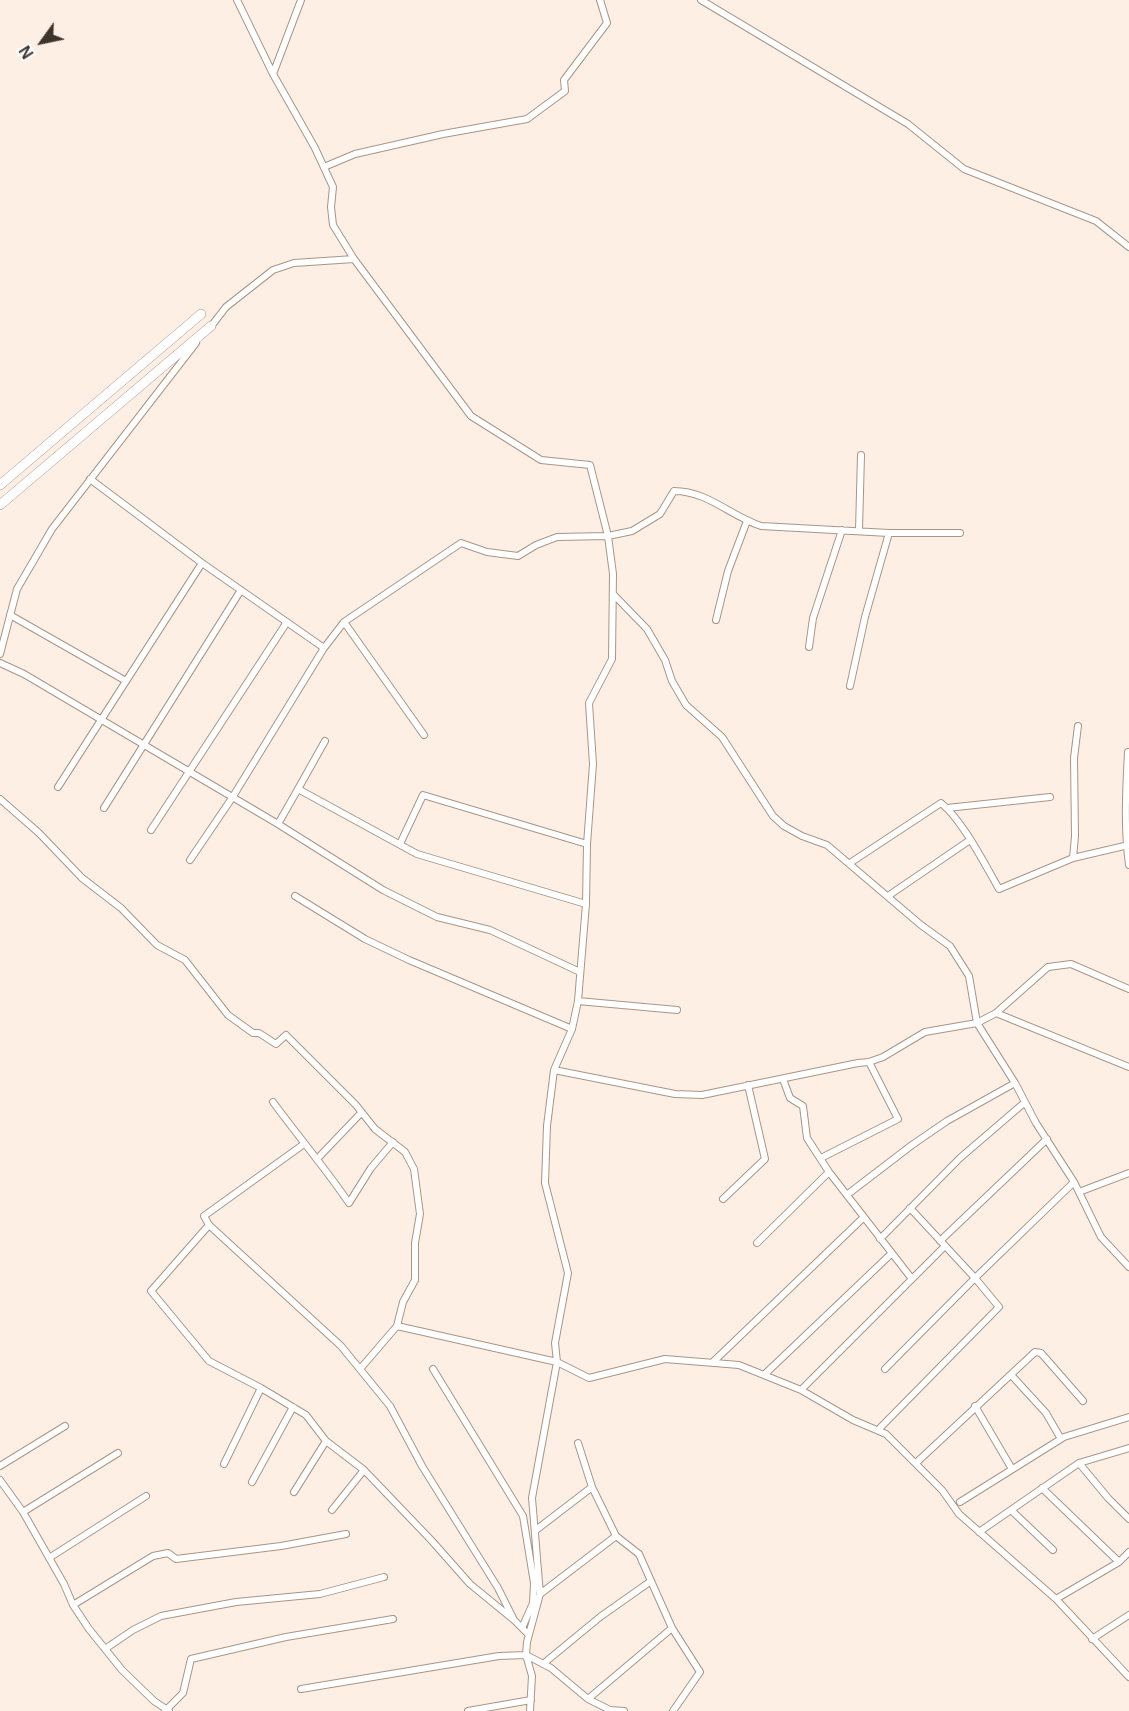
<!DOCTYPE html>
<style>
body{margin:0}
#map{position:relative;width:1129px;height:1711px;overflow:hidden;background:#feefe5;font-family:Arial,sans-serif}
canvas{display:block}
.north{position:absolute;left:12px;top:12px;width:60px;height:60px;-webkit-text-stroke:4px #fff;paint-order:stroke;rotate:237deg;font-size:16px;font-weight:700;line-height:24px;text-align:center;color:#3d342d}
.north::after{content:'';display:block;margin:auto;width:21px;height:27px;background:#3d342d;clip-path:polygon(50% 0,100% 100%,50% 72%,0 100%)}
</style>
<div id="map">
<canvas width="1129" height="1711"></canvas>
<div class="north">N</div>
</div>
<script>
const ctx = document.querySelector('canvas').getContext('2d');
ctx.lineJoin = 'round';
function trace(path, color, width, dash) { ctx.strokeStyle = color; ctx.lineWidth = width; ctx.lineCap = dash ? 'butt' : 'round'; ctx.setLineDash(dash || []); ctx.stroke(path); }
const street = new Path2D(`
 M237,0l36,74 42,74 18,39 -2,20 2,18 21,34 117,157 70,44 49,5 18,71 5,38 -1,85 -23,44 4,61 -6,80 -1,60 -8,97 -6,28 -18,41 -7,56 -2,57 23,90 -13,70 2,19 -25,136 8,96 -13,48 -1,13 6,21 -2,35
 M701,0l207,124 56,45 132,52 33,26
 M273,74l28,-74
 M324,167l31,-13 88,-20 84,-15 38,-28 -1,-11 43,-57 -7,-23
 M209,329l17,-22 47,-37 21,-7 60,-4
 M90,479l112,84 122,85
 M859,530l2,-75
 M614,595l33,34 18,31 7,21 14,24 36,32 51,79 11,10 18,10 25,9 94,80 29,21 19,30 8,47 38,60 21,40 38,59 27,55 28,30
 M10,615l116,66
 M716,620l12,-49 19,-50
 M344,622l80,113
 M809,647l4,-29 29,-88
 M0,654l17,-65 35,-60 144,-186
 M0,663l24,11 254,150 105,66 54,27 53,13 90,42
 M850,686l15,-69 24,-84
 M1128,752c-2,38 -4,76 1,113
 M58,787l144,-224
 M298,789l27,-48
 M0,799l39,34 43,45 39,30 36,37 28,15 43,55 25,18h6l17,11 10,-9 70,70 19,24 30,23 9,17 6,45 -5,29v37l-12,22 -6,24 -37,43
 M104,808l137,-218
 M947,808l103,-11
 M278,824l20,-35 119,65 169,50
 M151,830l136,-208
 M400,844l23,-49 164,49
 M1073,858l2,-22 -1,-78 4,-32
 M190,860l42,-62 92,-150 20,-26 117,-79 26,9 31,4 18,-11 21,-8 51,-1 24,-5 28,-17 14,-23c34,0 56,25 87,35l128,7h71
 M850,863l91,-60c22,18 43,60 58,86l74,-31 56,-13
 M295,896l70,43 44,21 163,69
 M888,896l82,-56
 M578,1001l99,9
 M996,1013l133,54
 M554,1070l121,24 27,1 156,-32 11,-1 14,-5 42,-25 52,-9 19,-10 52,-46 23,-3 58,25
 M783,1079l7,19 13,8 4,32 22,34 83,107
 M273,1102c25,34 52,66 76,101l22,-35 22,-26
 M304,1144l-100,72 5,9 132,121 49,60 32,60 76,122 16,32
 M318,1158l43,-45
 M821,1158l77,-39 -29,-57
 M1079,1192l50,-19
 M848,1194l64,-49 35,-24 68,-38
 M723,1199l42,-40 -17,-74
 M209,1225l-58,66 58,70 52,27 45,27 20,26 38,29 68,71 38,43 44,36 14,14
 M880,1239l80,-81 64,-55
 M940,1241l107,-102
 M757,1243l72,-71
 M397,1326l160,36 32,16 76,-19 74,6 62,25 52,30 33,14 56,56 17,24 97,85 73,78
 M713,1362l150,-144
 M433,1369l90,147 11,67 -1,20 -11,25
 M885,1369l90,-91 99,-96
 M765,1374l127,-121
 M1013,1377l33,36 15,26
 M801,1390l143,-143
 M975,1406l37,63
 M878,1430l121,-123 -24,-29 -65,-70
 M578,1443l14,44 24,49 23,18 33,74 28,44 -27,39
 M916,1463l119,-111 6,1 42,48
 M1079,1463l29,35 21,21
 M224,1464l37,-76
 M0,1466l65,-40
 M0,1480l23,32 41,72 9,21 16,24 33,41 32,31 15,10
 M252,1482l41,-75
 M1042,1488l77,74
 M294,1492l32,-51
 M960,1502l104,-65 65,-20
 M332,1510l32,-40
 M1011,1510l42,40
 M23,1512l95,-59
 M536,1530l56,-43
 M979,1532l100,-69 50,-15
 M49,1558l97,-62
 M540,1594l76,-58
 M1056,1599l63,-37 10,-10
 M73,1605l80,-49 15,-3 8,6 105,-13 65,-12
 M1092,1639l37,-24
 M105,1649l28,-19 28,-14 75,-14 84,-8 64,-17
 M543,1664l57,-47 51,-36
 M301,1689l198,-33 27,-1 25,13 37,31 22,11 14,1
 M588,1699l84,-71
 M165,1711l18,-18 8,-34 95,-22 107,-18
 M468,1711l63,-11`);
const secondary = new Path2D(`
 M0,485l201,-171
 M0,505l211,-179`);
trace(street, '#aa9584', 8);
trace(secondary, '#aa9584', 10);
trace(street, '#fff', 6);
trace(secondary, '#fff', 9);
</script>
